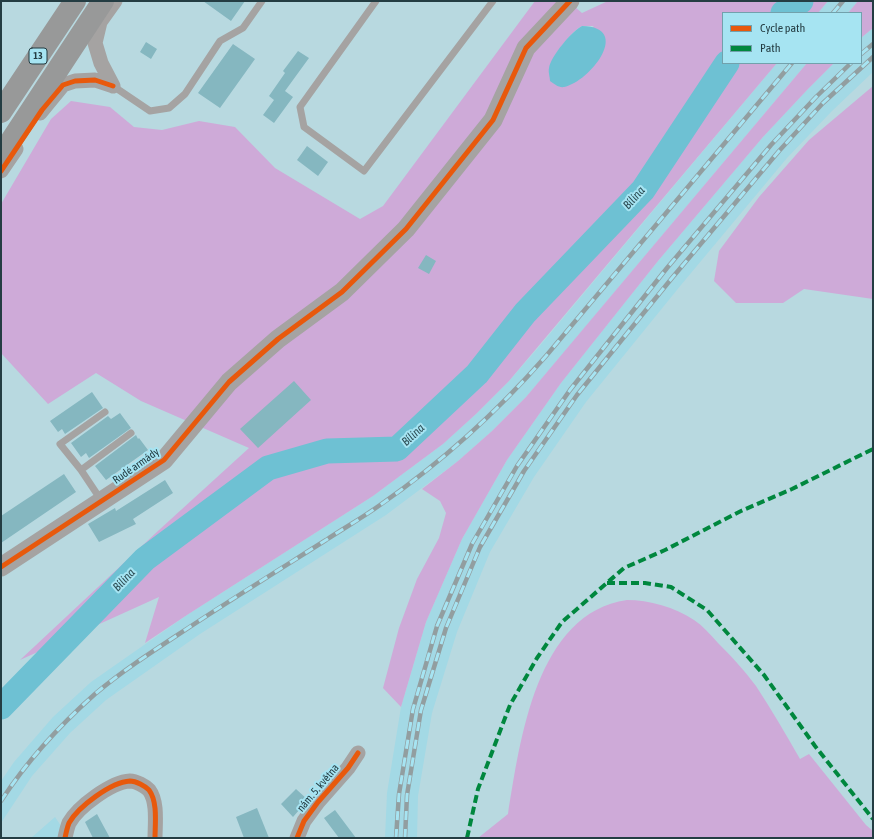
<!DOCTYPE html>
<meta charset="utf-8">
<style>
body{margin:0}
#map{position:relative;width:874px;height:839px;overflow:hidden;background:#b8d9e0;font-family:"Asap Condensed",sans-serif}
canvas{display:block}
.frame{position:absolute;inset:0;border:2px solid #243d43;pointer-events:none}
.legend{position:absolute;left:722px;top:12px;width:140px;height:52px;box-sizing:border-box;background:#a6e4f2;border:1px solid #72a1ac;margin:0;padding:5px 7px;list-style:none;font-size:12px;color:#243d43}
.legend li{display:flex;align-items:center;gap:8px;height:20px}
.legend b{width:20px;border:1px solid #72a1ac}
</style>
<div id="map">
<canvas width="874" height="839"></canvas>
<div class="frame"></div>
<ul class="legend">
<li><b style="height:5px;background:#e8590c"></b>Cycle path</li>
<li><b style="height:5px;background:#00873e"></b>Path</li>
</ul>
</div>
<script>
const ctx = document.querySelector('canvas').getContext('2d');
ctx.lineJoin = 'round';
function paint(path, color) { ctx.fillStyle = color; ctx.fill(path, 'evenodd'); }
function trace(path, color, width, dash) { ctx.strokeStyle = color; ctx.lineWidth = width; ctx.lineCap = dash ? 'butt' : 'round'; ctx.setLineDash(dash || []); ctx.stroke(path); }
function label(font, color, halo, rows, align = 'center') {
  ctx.font = font + ' "Asap Condensed",sans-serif'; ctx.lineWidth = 4; ctx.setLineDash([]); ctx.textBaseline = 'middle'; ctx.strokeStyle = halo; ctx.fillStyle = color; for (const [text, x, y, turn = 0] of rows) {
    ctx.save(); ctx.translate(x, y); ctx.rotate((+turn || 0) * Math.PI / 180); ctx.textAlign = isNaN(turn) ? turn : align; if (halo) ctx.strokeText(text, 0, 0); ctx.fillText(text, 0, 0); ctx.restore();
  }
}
const built = new Path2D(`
 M828,1h30l-10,12h-30z
 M873,28v44l-41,39 -45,47 -106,127 -95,117 -52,75 -44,75 -33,80 -25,81 -14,83 -1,42h-32l2,-45 14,-86 25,-85 36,-83 45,-79 54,-77 97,-122 105,-124 45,-48 26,-26h27v-25z
 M777,63h30l-252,300 -29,34 -34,34 -34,30 -72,54 -186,119 -94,66 -36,33 -38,43 -31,47v-42l13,-19 39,-45 38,-35 96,-67 186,-119 70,-52 33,-30 33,-33 29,-33z
 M55,817l14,21h-38z`);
const green = new Path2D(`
 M535,1h33l14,12 26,-12h220l-10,12h-95v50h54l-268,318 -33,33 -33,30 -70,52 -186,119 -42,28 14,-46 -139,63 139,-130 90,-82 -108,-47 -45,-28 -48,31 -47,-51v-149l50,-85 20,-18 39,6 24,20 28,3 37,-9 36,6 40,41 85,51 23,-13zM582,26h12l-39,30c8,-11 16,-24 27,-30z
 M858,1h15v27l-12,10v-25h-13z
 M807,63h27l-26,26 -45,48 -105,124 -97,122 -54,77 -45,79 -36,83 -25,85 -18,-19 16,-60 18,-49 22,-41 7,-25 -6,-12 -18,-12 36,-28 34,-30 34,-34z
 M873,86v213l-69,-10 -21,14h-47l-22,-22 5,-30 40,-54 50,-57z
 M627,600c22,0 48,7 67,20 9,6 16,14 24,23 13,13 27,28 38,43 16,24 30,49 44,73l9,-5 57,71 7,6v7h-395l30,-24c12,-73 28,-201 119,-214z`);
const water = new Path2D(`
 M582,26c51,1 8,56 -18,61 -5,1 -10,-3 -14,-6 0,-4 -2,-9 -1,-13 2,-12 23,-37 33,-42z`);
const river = new Path2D(`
 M783,13l18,-12
 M1,707l144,-148 123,-91 59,-17 70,-2 80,-75 48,-61 118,-123 84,-127`);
const building = new Path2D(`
 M203,1h42l-14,20z
 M146,42l11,7 -6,10 -11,-7z
 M233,44l22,15 -35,49 -22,-15z
 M298,51l11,7 -24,33 8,6 -19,26 -11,-8 11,-15 -5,-4 16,-23 -2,-2z
 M307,146l21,16 -10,14 -21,-16z
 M426,255l10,6 -7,13 -11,-6z
 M294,381l17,19 -53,48 -18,-19z
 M92,392l11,16 -38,26 -3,-5 -4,3 -8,-11z
 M120,413l11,15 -42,30 -3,-5 -5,4 -10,-14 37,-27 3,3z
 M136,435l2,4 1,-1 9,12 -42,30 -11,-14z
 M64,474l12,18 -75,51v-27z
 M165,480l8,13 -40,26 3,5 -37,18 -11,-18 27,-16 1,3z
 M296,789l12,11 -15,17 -12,-13z
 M257,808l12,30h-25l-8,-21z
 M335,810l21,28h-17l-15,-20z
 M97,814l13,24h-17l-8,-16z`);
const service = new Path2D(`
 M376,1l-76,106 4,20 60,44 129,-170
 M113,86l37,25 19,-3 16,-14 35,-53 23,-13 19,-27
 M81,470l-21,-26 45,-32
 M101,500l-20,-30 50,-37`);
const minor = new Path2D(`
 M113,86l-12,-23 -6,-20 5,-21 15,-21
 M40,113l23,-28 12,-4 20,-1 18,6
 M1,171l15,-22
 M65,838c1,-5 2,-10 4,-15 9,-16 42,-41 61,-42 6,0 15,5 19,9 9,12 6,34 6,48
 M297,838l7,-17 14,-19 30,-34 10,-15`);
const tertiary = new Path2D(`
 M1,567l163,-107 65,-78 49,-43 64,-47 64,-63 87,-109 33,-72 44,-47`);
const trunk = new Path2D(`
 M1,112l74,-111
 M1,156l102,-155`);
const rail = new Path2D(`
 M833,13l10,-12
 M861,54l12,-10
 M1,801c26,-40 58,-75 94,-107 26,-22 55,-41 84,-60 48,-32 98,-63 147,-94 18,-12 36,-22 54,-35 62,-43 117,-93 166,-149l246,-293
 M396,838l3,-44 14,-85 24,-83 35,-82 45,-78 53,-76 97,-122 104,-123 45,-48 35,-34
 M405,838l2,-43 14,-85 25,-82 34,-81 44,-76 53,-76 95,-117 107,-127 44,-48 50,-46`);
const quiet = new Path2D(`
 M607,583h38l26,4 36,23 57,65 51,71 58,73
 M467,838l11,-49 32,-84 27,-47 25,-36 62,-54 41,-18 76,-39 51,-22 81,-40`);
const cycleway = new Path2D(`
 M1,171l41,-61 21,-25 12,-4 20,-1 18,6
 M1,567l163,-107 65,-78 49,-43 64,-47 64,-63 87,-109 33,-72 44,-47
 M65,838c1,-5 2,-10 4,-15 9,-16 42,-41 61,-42 6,0 15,5 19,9 9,12 6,34 6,48
 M297,838l7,-17 14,-19 30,-34 10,-15`);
const shields = [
 [38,56,18]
];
const shieldNames = [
 ["13",38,56]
];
const streetNames = [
 ["Rudé armády",136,466,-35],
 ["nám. 5. května",318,788,-50]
];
const waterNames = [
 ["Bílina",634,198,-48],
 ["Bílina",413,435,-43],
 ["Bílina",124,580,-46]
];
paint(built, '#a3d9e5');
paint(green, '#ceaad8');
paint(water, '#6ec1d3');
trace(river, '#6ec1d3', 25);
paint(building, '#85b7c0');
trace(service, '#a5a3a2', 7);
trace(minor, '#a5a3a2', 15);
trace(tertiary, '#a5a3a2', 19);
trace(trunk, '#989999', 22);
trace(rail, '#929ea0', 4.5);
trace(rail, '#a6e4f2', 3, [9]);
trace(quiet, '#00873e', 4, [8, 4]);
trace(cycleway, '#e8590c', 5);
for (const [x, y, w] of shields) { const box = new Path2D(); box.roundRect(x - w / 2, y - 8, w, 16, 3); ctx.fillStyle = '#a6e4f2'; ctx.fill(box); trace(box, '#243d43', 1); }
label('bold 10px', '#243d43', null, shieldNames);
label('11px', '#243d43', '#a6e4f2', streetNames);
label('italic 12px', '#2d4d54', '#a6e4f2', waterNames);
</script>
